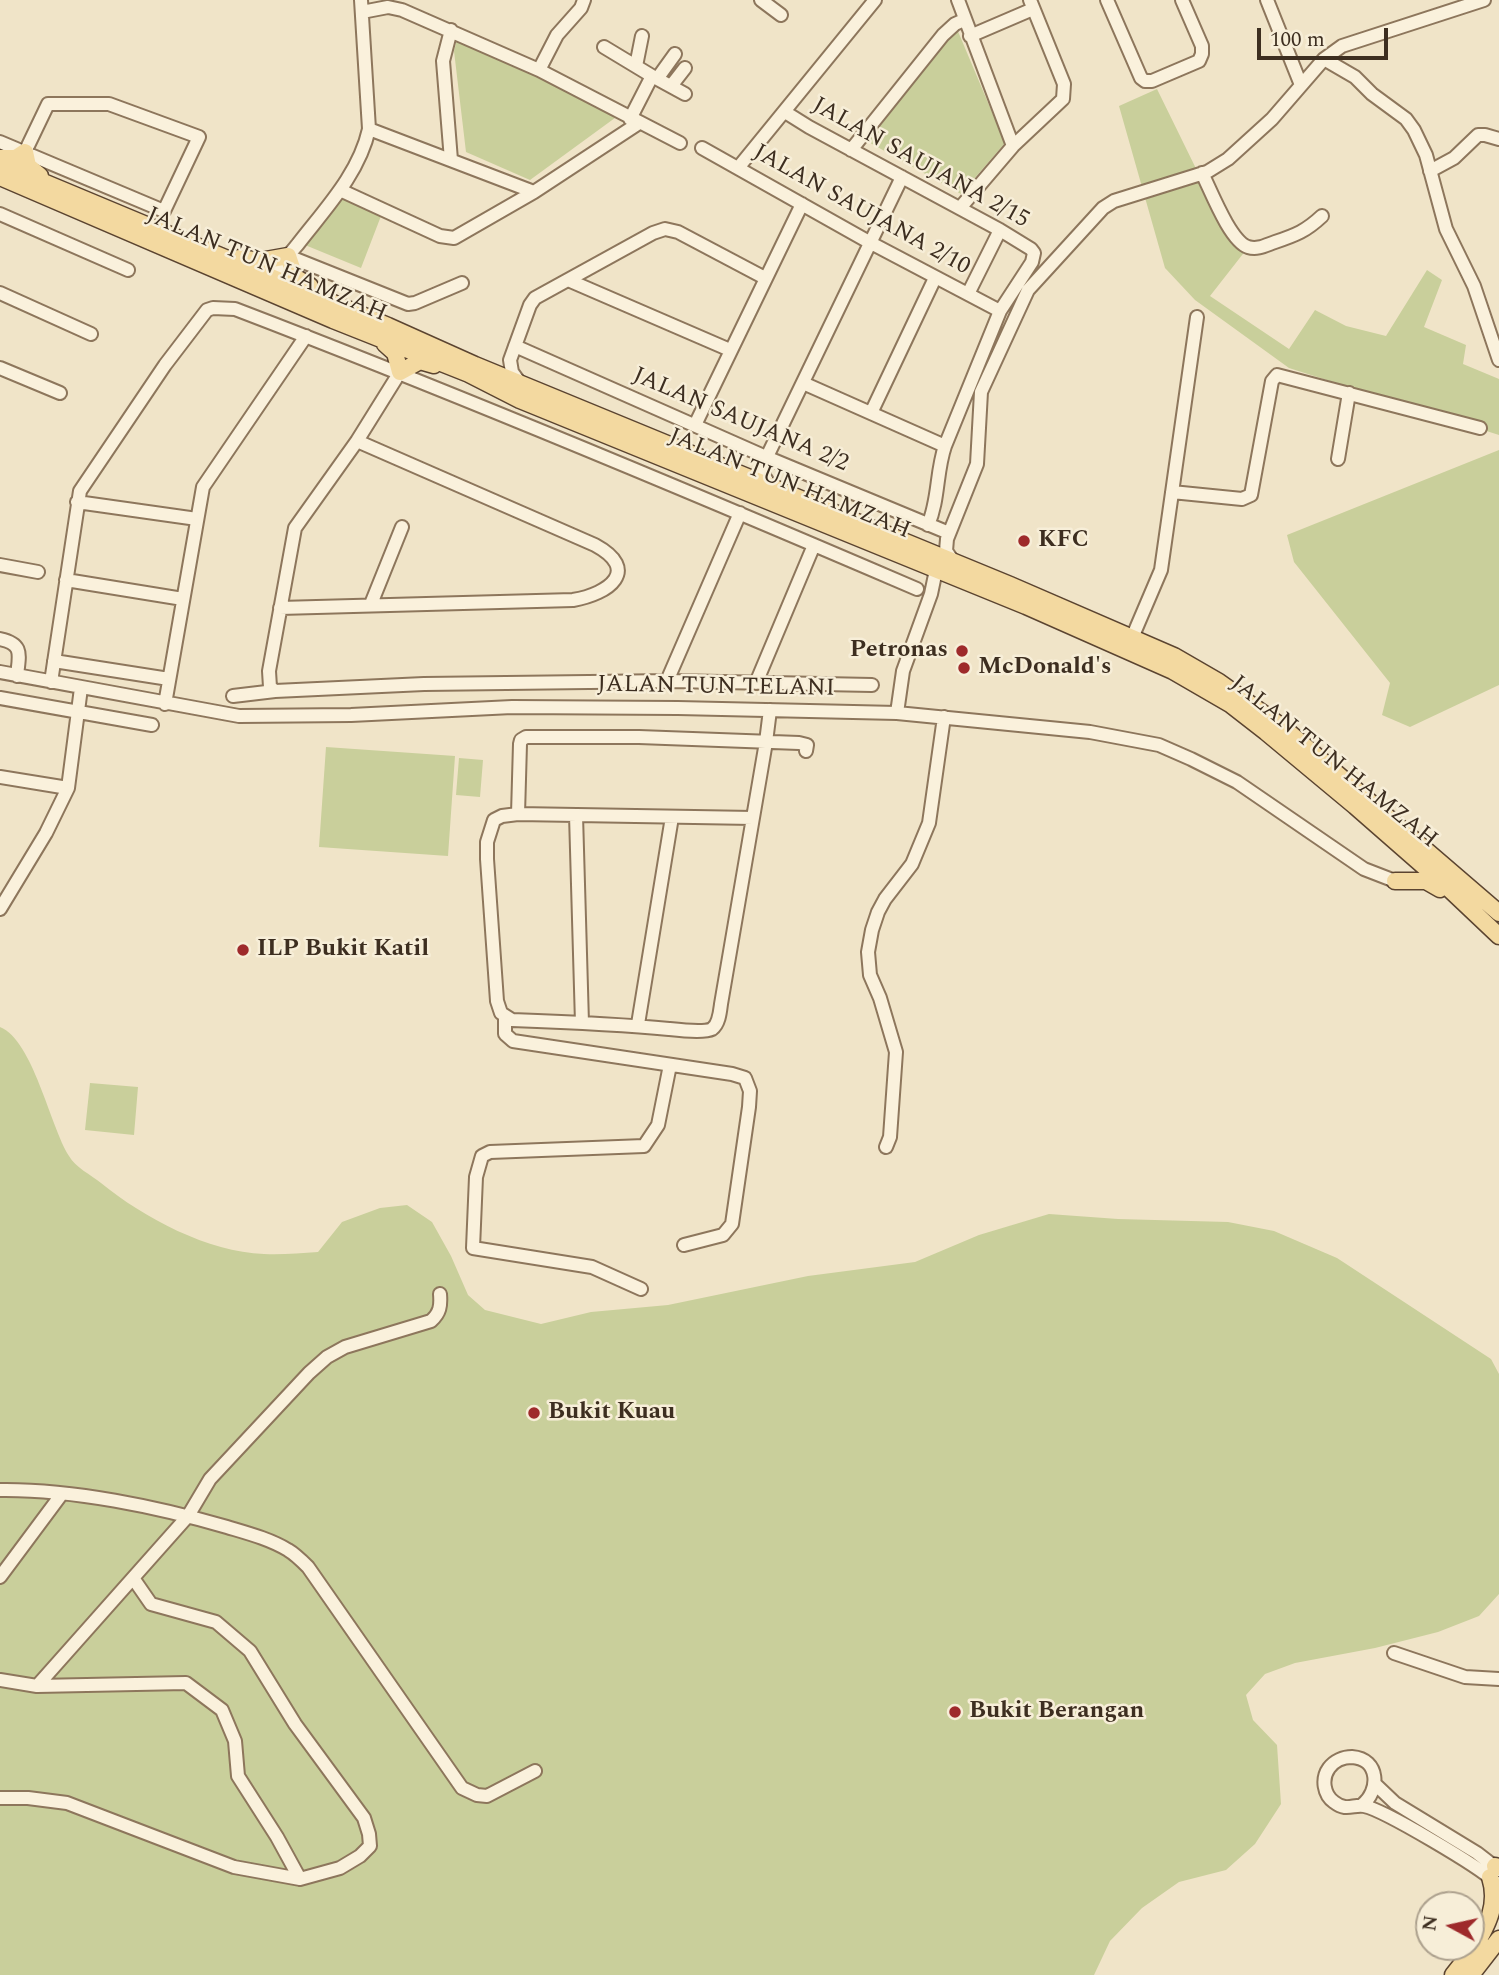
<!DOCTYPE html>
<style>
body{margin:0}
#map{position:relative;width:1499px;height:1975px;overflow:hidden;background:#f0e4c8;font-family:Spectral,serif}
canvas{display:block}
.north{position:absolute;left:1415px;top:1891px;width:70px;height:70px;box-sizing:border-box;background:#f7eed8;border:2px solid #ada18e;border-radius:50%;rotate:278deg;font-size:19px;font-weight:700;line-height:28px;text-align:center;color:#3d2e20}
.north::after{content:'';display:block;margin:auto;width:24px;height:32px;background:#9e2a2b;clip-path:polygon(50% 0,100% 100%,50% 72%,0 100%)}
.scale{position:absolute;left:1257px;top:28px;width:131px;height:32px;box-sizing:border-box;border:4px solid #3d2e20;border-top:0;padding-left:9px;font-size:21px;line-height:24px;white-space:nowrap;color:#3d2e20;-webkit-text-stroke:5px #f7eed8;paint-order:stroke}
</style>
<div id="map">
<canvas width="1499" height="1975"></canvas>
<div class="north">N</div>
<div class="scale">100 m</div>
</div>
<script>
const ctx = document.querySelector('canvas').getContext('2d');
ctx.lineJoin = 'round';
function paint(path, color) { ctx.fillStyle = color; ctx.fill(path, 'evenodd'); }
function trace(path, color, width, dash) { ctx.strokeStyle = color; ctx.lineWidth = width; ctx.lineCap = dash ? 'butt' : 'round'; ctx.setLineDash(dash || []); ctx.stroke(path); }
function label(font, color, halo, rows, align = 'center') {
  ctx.font = font + ' Spectral,serif'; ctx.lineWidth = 5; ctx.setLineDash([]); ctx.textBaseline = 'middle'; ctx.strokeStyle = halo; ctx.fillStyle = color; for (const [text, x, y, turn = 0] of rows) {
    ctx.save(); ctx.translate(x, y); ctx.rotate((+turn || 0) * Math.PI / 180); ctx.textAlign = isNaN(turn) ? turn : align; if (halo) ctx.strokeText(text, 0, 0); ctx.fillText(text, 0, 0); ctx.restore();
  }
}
const green = new Path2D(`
 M957,29l48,114 -44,51 -96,-54z
 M457,40l162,75 -89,65 -64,-28 -12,-101z
 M1157,89l74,151 15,10 -36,46 79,53 26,-39 31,16 40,10 41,-66 15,10 -18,47 42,18 -3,19 36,15v56l-210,-67 -94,-68 -30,-32 -46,-162z
 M342,198l39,18 -20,52 -56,-23z
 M1499,450v235l-89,42 -28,-12 8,-32 -96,-121 -7,-27z
 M326,747l129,9 -7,100 -129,-9z
 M459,758l24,2 -3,37 -24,-2z
 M0,1027c33,13 50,99 69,129 6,11 22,19 32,27 43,35 107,69 163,71 18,1 36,-1 54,-2l24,-30 38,-14 27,-3 25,17 19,34 17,39 17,15 56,14 50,-12 77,-7 140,-29 107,-14 64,-27 70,-21 69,5 110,3 46,9 63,27 154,101 8,15v220l-20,22 -41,16 -63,16 -80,15 -30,11 -19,21 7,25 24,25 4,59 -26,40 -29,26 -47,12 -37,26 -32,33 -16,34h-1094z
 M90,1083l48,4 -4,48 -49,-5z`);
const minor = new Path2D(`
 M761,0l20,15
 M958,0l55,146
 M1107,0l34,78 4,3h7l47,-20 3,-7v-8l-20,-46
 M1267,0l34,85
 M362,12l26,-5 14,3 137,60 141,73
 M451,30l-8,31 8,99
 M970,36l63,-27
 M604,47l48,29 -22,43
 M1324,59l31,18 17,17 34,25 8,11 12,25 20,74 28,57 25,74
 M636,66l6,-30
 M539,70l18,-35 24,-27 3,-8
 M652,76l33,18
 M657,79l18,-25
 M671,86l14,-18
 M785,112l24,15 191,103 31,19 3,4 -2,9 -32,49 -55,135c-9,26 -6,54 -17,79
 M369,129l165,63
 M0,142l164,69 35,-74 -90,-33h-61l-23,48
 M702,148l167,94 131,69
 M851,150l92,-115 12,-11 9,-4
 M738,168l137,-168
 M1430,171l24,-13 24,-23h7l14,4
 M1202,173c9,18 28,68 46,74 10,3 18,-2 27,-5 21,-7 31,-11 47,-26
 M340,190l100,46 14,2 80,-46 105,-69
 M960,208l53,-62 50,-47 1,-15 -34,-84
 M0,214l128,56
 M288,256l120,48 7,-1 47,-20
 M568,280l162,70
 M270,285c6,-16 17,-28 28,-41 27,-35 61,-70 71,-115l-8,-129
 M0,293l91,41
 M968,294l32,-64
 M515,346l251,111 183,76
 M0,368l60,25
 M400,372l-43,69 -62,87 -26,143 1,16 5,4 149,-7 247,-3 201,4
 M520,383l-8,-11 -2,-12 20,-55 5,-7 118,-65 12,-4 13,3 87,46
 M803,383l142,63
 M871,413l64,-135
 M695,425l107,-221
 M1338,459l11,-66
 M771,487l-7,-11 -1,-11 139,-288
 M1172,492l70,7 9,-4 21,-114 5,-6 203,53
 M77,502l120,17
 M953,561l-7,-10 1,-12 30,-75 4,-72 47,-102 75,-82 11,-7 93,-29 21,-13 44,-40 52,-60 18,-13 142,-46
 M0,565l38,7
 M66,580l117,19
 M371,604l31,-77
 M280,608l293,-8c36,-6 68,-30 22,-55l-238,-104
 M1132,638l29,-68 36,-253
 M0,639c24,5 19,16 17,37
 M54,661l115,18
 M0,672l239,44 112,-1 161,-8 166,1 219,5 193,19 69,13 32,14 46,23 127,87 31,12
 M667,681l73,-168
 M51,682l29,-191 85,-126 42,-55 6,-2 22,1c230,88 456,183 682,280
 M756,683l58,-138
 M233,696l42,-5
 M0,698l152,27
 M165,704l38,-217 103,-151
 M897,713l6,-42 28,-77 5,-24
 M0,777l68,11
 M518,814l2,-70 1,-4 5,-3h113l160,6 8,2 -1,6
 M576,815l6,208
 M753,818l-235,-4 -16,2 -8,4 -7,22v17l10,142 4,12 11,7c53,2 105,4 157,9 9,1 35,4 43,0 7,-5 8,-17 9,-25l45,-262 4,-32
 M0,909l46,-76 22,-45 13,-100
 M505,1018v16l8,7 219,33 13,4 5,13 -1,16 -17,117 -9,11 -39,10
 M638,1024l34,-207
 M886,1147l4,-10 6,-85 -16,-54 -10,-23 -2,-23 4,-22 6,-18 7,-13 27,-35 17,-41 15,-106
 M641,1289l-49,-22 -119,-19 3,-71 6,-21 8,-4 154,-6 14,-21 12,-60
 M0,1490c72,-1 158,17 227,37 20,6 43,12 61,23 7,4 14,11 20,17l154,221 15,7 10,1 48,-25
 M0,1577l61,-82
 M1394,1653l71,24 34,2
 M0,1680l37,6 149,-3 36,27 13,31 3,35 39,61 23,42
 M37,1686l151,-170 22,-37 99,-106 18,-16 18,-10 86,-26c9,-8 10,-15 9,-27
 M1375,1784l20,19 82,50 22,17
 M0,1798h28l39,5 167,64 66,12 40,-11 20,-12 10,-10 -1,-12 -5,-16 -69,-94 -45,-73 -34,-29 -65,-18 -18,-26
 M1362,1805c18,-14 18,-46 -10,-48 -9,0 -18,4 -23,11 -8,11 -5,27 5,34 13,10 19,2 30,4 20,4 116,61 131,76`);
const major = new Path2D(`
 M0,158h16l9,-6 3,14 12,10
 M0,164l388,162 87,39 535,220 164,71 45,26 66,47 214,184
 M0,177l333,143 136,54 51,26 506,206 147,65 57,33 36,28 89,74 88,77 56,53
 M239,258l21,3 28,-5 7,21 15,9
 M385,344l10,9 5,19 20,-11 14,4
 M1395,881h31l14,8
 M1495,1866l4,1
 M1473,1950c14,-24 26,-45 17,-73
 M1453,1975l27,-34
 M1471,1975l28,-36`);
const markers = [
 [1024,541,7,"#9e2a2b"],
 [962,651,7,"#9e2a2b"],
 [964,668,7,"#9e2a2b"],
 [243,950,7,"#9e2a2b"],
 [534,1413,7,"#9e2a2b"],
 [955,1712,7,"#9e2a2b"]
];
const streetNames = [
 ["JALAN SAUJANA 2/15",920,164,29],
 ["JALAN SAUJANA 2/10",861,211,29],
 ["JALAN TUN HAMZAH",266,266,23],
 ["JALAN SAUJANA 2/2",740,421,23],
 ["JALAN TUN HAMZAH",789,485,22],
 ["JALAN TUN TELANI",716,688,1],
 ["JALAN TUN HAMZAH",1333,763,39]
];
const poiNames = [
 ["KFC",1038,541],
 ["Petronas",948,651,"right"],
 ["McDonald's",978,668],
 ["ILP Bukit Katil",257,950],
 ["Bukit Kuau",548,1413],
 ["Bukit Berangan",969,1712]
];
paint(green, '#c9cf9b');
trace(minor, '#8d765c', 16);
trace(major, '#5b4430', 19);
trace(minor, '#faf1dc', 12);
trace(major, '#f3d9a0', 16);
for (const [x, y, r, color] of markers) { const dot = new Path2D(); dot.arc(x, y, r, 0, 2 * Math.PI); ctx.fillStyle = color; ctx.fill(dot); trace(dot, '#f7eed8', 2.5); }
label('24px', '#3d2e20', '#f7eed8', streetNames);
label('bold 24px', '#3d2e20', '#f7eed8', poiNames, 'left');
</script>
